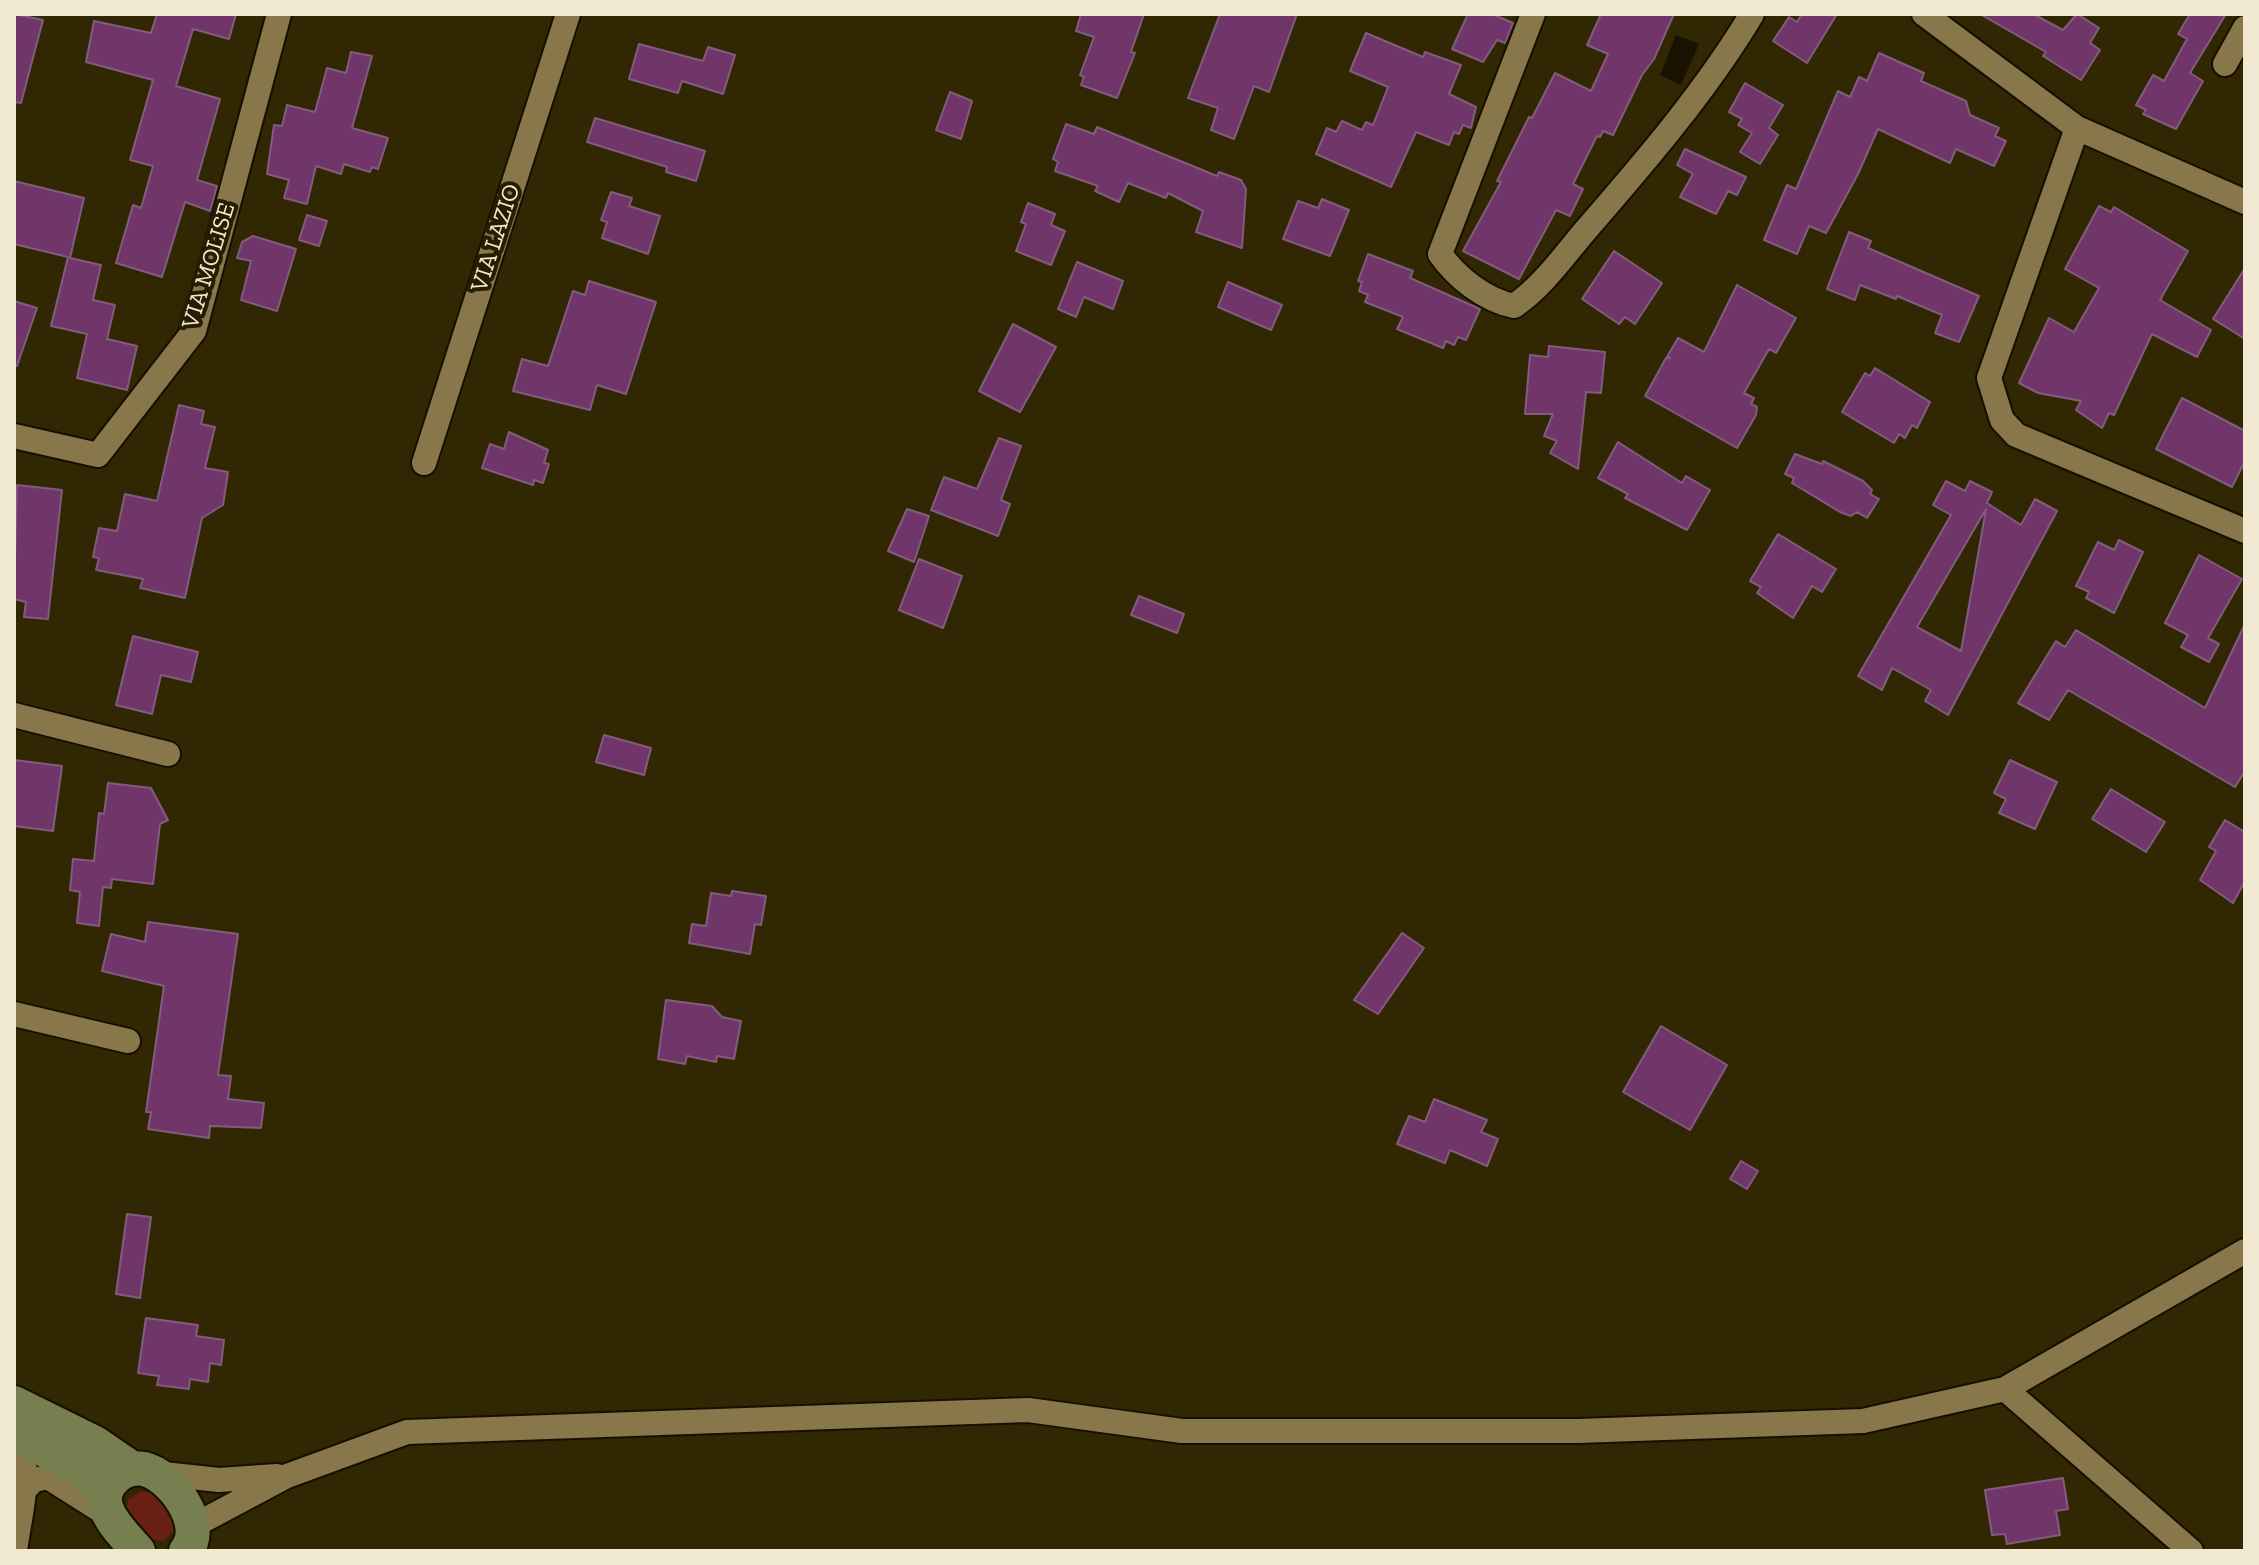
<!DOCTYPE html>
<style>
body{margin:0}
#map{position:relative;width:2259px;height:1565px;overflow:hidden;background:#312703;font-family:"Zilla Slab",serif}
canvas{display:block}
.frame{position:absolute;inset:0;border:16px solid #f1e9d1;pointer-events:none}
</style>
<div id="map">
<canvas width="2259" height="1565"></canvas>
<div class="frame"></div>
</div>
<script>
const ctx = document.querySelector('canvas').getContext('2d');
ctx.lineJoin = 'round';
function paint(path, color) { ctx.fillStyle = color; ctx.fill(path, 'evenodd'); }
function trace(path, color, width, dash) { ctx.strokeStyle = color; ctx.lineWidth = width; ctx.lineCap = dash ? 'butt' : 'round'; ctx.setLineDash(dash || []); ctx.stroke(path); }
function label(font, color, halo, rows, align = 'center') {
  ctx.font = font + ' "Zilla Slab",serif'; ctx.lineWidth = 8; ctx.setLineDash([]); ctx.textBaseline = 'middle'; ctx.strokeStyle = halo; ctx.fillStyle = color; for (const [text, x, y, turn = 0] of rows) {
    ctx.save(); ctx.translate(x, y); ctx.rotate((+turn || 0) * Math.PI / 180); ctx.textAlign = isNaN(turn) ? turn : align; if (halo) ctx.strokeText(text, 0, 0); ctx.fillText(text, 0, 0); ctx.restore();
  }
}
const green = new Path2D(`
 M141,1491l11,2 22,23 -1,16 -10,9 -14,-2 -23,-28 2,-11z`);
const water = new Path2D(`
 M1676,35l23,9 -18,41 -21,-10z`);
const building = new Path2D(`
 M14,14l29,6 -22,83 -7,-1z
 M157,14h79l-7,25 -36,-10 -17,57 44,13 -23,81 20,6 -7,25 -25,-9 -23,75 -46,-14 17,-58 8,3 12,-42 -23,-6 23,-80 -67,-18 8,-41 57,12z
 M1081,14h63l-13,38 4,1 -18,45 -36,-13 3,-8 -4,-2 14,-38 -18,-6z
 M1220,14h77l-28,78 -15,-6 -20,53 -23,-9 7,-22 -30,-10z
 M1468,14h24l21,9 -8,20 -8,-3 -14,22 -31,-13z
 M1601,14h73l-20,45 -12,16 -29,60 -10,-4 -3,6 -3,-1 -24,48 10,5 -13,27 -14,-6 -37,69 -56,-28 38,-69 -4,-1 32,-64 3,1 23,-45 36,18 17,-37 -21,-9z
 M1802,14h35l-30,49 -34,-22 16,-24 8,5z
 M1980,14h53l30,16 14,-16 22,14 -9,15 10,7 -19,30 -38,-24 3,-4z
 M2190,14h36l-36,59 13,8 -27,48 -33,-15 3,-4 -10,-5 17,-30 11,6 23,-42 -9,-5z
 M1366,33l57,24 2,-5 36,13 -12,29 27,13 -5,21 -8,-3 -4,9 -5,-2 -5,13 -33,-13 -25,55 -75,-33 11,-26 9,4 6,-11 20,9 4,-8 7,3 15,-38 -38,-16z
 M639,44l64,17 5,-14 27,8 -12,39 -41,-13 -4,12 -49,-14z
 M351,52l21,4 -20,72 36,10 -10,31 -6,-2 -2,5 -26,-8 -3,10 -25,-8 -9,38 -23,-6 5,-18 -22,-6 7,-49 8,1 5,-21 28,7 12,-44 19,5z
 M1879,53l45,20 -3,8 45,20 4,14 29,13 -4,8 11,5 -12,25 -38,-17 -6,14 -72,-34 -20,45 -32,59 -17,-7 -12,28 -33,-14 23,-55 9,4 42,-98 12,6 9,-20 8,4z
 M1745,83l38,22 -14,23 9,7 -18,29 -20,-12 12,-19 -14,-8 4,-6 -13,-7z
 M950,92l22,9 -11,38 -25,-9z
 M595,118l110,33 -9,30 -30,-9 1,-5 -80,-25z
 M1066,124l28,10 3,-7 120,49 2,-4 22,8 5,9 -4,59 -46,-16 7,-21 -35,-18 -2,5 -38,-15 -9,19 -24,-11 3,-5 -43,-15 3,-9 -5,-3z
 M1685,149l61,28 -9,18 -9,-4 -12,23 -36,-17 13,-23 -16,-9z
 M14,181l70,17 -14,60 31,7 -8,35 22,5 -8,34 30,7 -10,44 -50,-12 10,-44 -36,-8 17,-69 -54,-13z
 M611,192l21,6 -3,8 31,10 -12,38 -46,-16 5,-16 -6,-2z
 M1322,199l27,11 -19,46 -47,-17 15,-38 20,7z
 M1028,203l27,11 -4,11 14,6 -14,34 -35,-14 10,-27 -5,-2z
 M2099,206l12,6 3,-5 74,44 -28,49 51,30 -14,27 -45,-23 -38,81 -5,-2 -7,15 -26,-18 5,-9 -43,-8 -19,-10 30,-65 25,14 25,-44 -34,-19z
 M307,215l20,6 -8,25 -20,-6z
 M1849,232l22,9 -3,7 111,48 -20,46 -24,-9 7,-18 -45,-19 -1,3 -36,-14 -5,15 -28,-11z
 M253,236l43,13 -19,62 -36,-11 10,-39 -14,-3 5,-16z
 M1614,251l48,32 -27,41 -10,-7 -6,7 -37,-25z
 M1368,254l45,17 -3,7 70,31 -14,31 -8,-3 -4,8 -8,-4 -3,7 -46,-19 6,-12 -38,-15 3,-7 -9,-4 3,-9 -4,-1z
 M1077,262l46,19 -10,28 -29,-12 -8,20 -18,-8z
 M2245,268v71l-32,-20z
 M589,281l67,21 -30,92 -29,-9 -7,25 -77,-19 9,-32 26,7 25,-75 12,4z
 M1228,282l54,23 -11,25 -53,-23z
 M1737,285l59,33 -20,35 -7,-4 -25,44 10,5 -3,6 6,3 -1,8 -19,33 -92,-52 21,-38h4l-3,-1 11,-19 26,14z
 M14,301l23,7 -20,58 -3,-1z
 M1013,324l43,23 -36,65 -41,-21z
 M1549,346l56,6 -4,41 -15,-1 -8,77 -28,-16 7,-12 -13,-5 9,-22h-28l5,-59 18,2z
 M1875,368l55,34 -13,26 -5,-3 -7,13 -6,-4 -5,9 -52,-31 23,-39 5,3z
 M2182,398l63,33v30l-13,26 -76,-38z
 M179,405l25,6 -3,13 14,3 -10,41 23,4 -5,33 -21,13 -17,80 -45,-10 3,-9 -47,-9 3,-12 -6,-1 6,-29 18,3 8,-37 32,7z
 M509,432l39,18 -4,13 5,1 -6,19 -9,-3 -1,5 -51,-17 8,-24 14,5z
 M999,438l22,8 -20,54 9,4 -12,32 -67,-26 13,-33 33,12z
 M1618,442l64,41 4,-7 24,14 -23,40 -62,-32 3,-4 -30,-16z
 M1795,454l27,10 1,-3 40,20 9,9 -2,4 9,5 -12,19 -10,-6 -6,4 -11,-4 -48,-29 2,-5 -9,-4z
 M1946,481l19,10 5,-10 22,11 -5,11 34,22 14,-26 22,12 -109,204 -23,-14 6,-11 -39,-22 -10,22 -24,-14 93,-161 -18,-10zM1986,509l-25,142 -44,-24z
 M17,485l45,5 -14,129 -24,-2 2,-15 -12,-3z
 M907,509l22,7 -15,46 -26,-11z
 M1778,534l58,35 -14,23 -10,-6 -19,32 -36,-25 4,-6 -11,-6z
 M2119,540l24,12 -29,61 -28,-15 3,-6 -13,-6 22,-44 16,8z
 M2199,555l43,24 -34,59 11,6 -10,18 -28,-15 7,-12 -23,-12z
 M919,559l43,17 -19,52 -44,-18z
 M1139,596l45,18 -7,19 -46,-18z
 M2245,624v147l-10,16 -167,-97 -19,30 -31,-17 38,-62 9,6 11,-17 129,78z
 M133,636l65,16 -7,30 -30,-7 -9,39 -36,-9z
 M604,735l47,13 -7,27 -48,-13z
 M14,760l48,6 -9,65 -39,-5z
 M2010,760l47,22 -22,47 -36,-16 7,-14 -12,-6z
 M108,783l43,5 17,32 -8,4 -7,60 -41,-5 -1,9 -8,-1 -4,39 -22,-3 3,-31 -10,-2 3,-31 21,2 5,-48 5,1z
 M2111,789l54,33 -19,30 -54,-33z
 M2225,820l20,12v49l-12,22 -33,-23 16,-29 -7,-4z
 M732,891l34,5 -5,29 -6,-1 -5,30 -61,-11 3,-19 14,2 5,-33 20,3z
 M148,922l90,12 -20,141 13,1 -3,23 36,4 -3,25 -51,-2 -1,12 -61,-9 3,-17h-5l18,-126 -62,-15 9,-37 34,8z
 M1402,933l22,15 -46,66 -24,-14z
 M666,1000l46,6 10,11 19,4 -7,38 -17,-3 -1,6 -29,-6 -2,8 -27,-5z
 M1661,1026l66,39 -37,65 -67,-38z
 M1434,1099l53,21 -6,12 17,7 -11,27 -37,-16 -5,13 -48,-19 12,-28 16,6z
 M1741,1161l17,10 -11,18 -17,-10z
 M127,1214l24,3 -11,81 -24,-4z
 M146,1318l52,7 -2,11 28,4 -3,25 -11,-2 -2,19 -18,-3 -1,10 -32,-4 2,-9 -21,-3z
 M2063,1478l5,31 -12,2 4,24 -53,9 -2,-10 -13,1 -7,-45z`);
const street = new Path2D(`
 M1533,14l-93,240c17,24 45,46 74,52 28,-19 49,-49 71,-75 59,-68 121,-140 167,-217
 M1924,14l153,114 168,74
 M2225,64l20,-36
 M2077,128l-88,250 13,42 14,15 229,96
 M14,436l84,19 96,-124 85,-317
 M424,463l144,-449
 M14,715l154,39
 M14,1014l114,27
 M2005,1389l186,162
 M154,1473l65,7 58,-4
 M23,1491l11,-11 14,-3 60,38
 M195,1525l92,-49 120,-44 621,-22 154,21h396l285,-10 142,-32 240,-138
 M15,1551c5,-38 19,-83 1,-119`);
const secondary = new Path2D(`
 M14,1403l81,40 38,26
 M14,1431l72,44 19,20
 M138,1551c-16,-19 -50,-48 -23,-73 7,-7 19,-11 29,-9 27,6 64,56 42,82`);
const streetNames = [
 ["VIA LAZIO",496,238,-72],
 ["VIA MOLISE",209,266,-73]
];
paint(green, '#691f14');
paint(water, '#1a1200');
paint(building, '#70366a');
trace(building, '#815c7c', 2);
trace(street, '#171000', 28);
trace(secondary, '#171000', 38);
trace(street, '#87774a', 24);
trace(secondary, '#777f51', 34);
label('24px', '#f1e9d1', '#281d00', streetNames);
</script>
